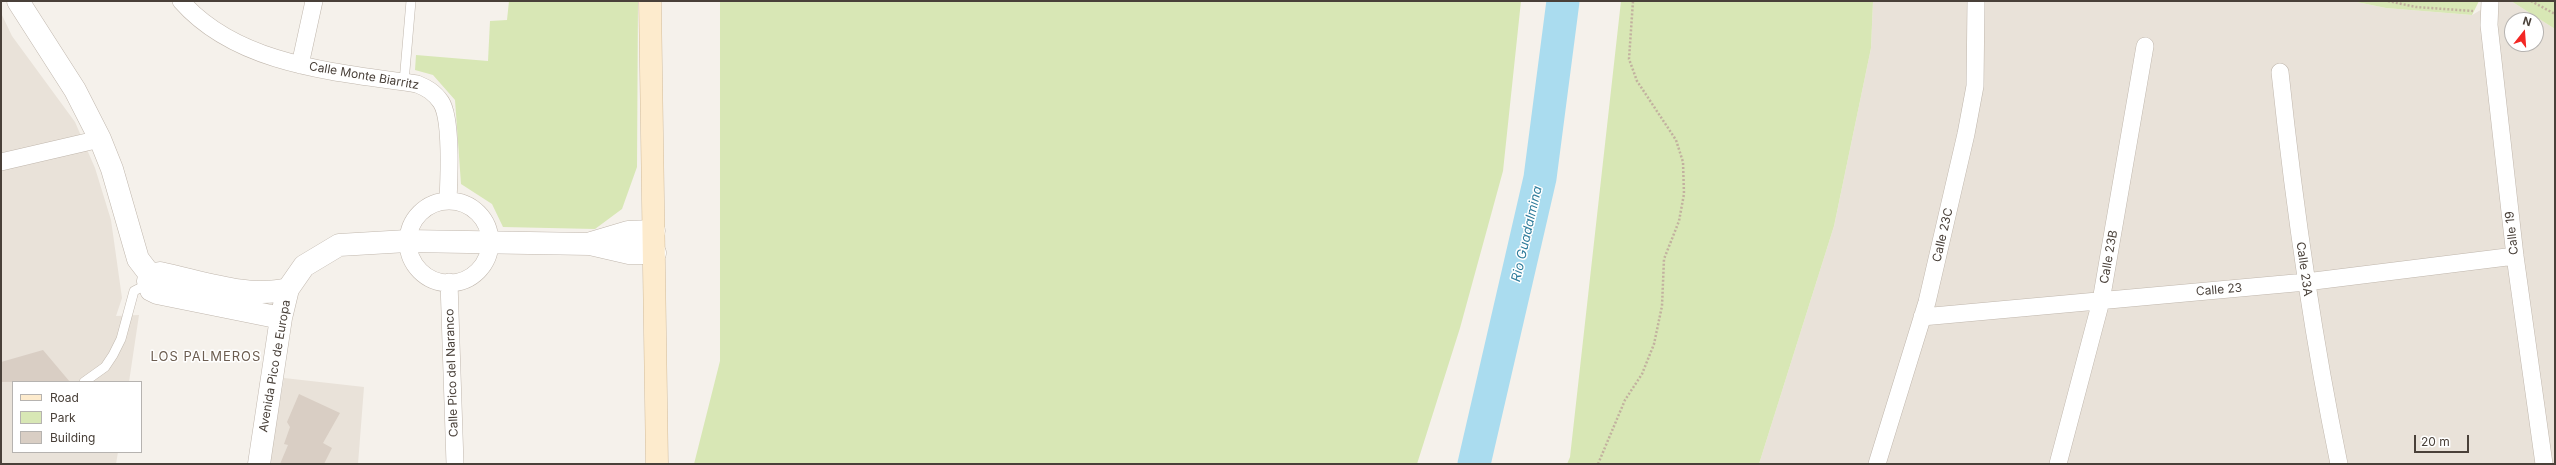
<!DOCTYPE html>
<style>
body{margin:0}
#map{position:relative;width:2556px;height:465px;overflow:hidden;background:#f5f1eb;font-family:Inter,sans-serif}
canvas{display:block}
.frame{position:absolute;inset:0;border:2px solid #494039;pointer-events:none}
.legend{position:absolute;left:12px;top:381px;width:130px;height:72px;box-sizing:border-box;background:#fff;border:1px solid #b6b3b0;margin:0;padding:5px 7px;list-style:none;font-size:12px;color:#494039}
.legend li{display:flex;align-items:center;gap:8px;height:20px}
.legend b{width:20px;border:1px solid #b6b3b0}
.north{position:absolute;left:2504px;top:12px;width:40px;height:40px;box-sizing:border-box;background:#fff;border:1px solid #b6b3b0;border-radius:50%;rotate:17deg;font-size:11px;font-weight:700;line-height:16px;text-align:center;color:#494039}
.north::after{content:'';display:block;margin:auto;width:14px;height:18px;background:#f32724;clip-path:polygon(50% 0,100% 100%,50% 72%,0 100%)}
.scale{position:absolute;left:2414px;top:435px;width:55px;height:18px;box-sizing:border-box;border:2px solid #494039;border-top:0;padding-left:5px;font-size:12px;line-height:14px;white-space:nowrap;color:#494039;-webkit-text-stroke:3px #fff;paint-order:stroke}
</style>
<div id="map">
<canvas width="2556" height="465"></canvas>
<div class="frame"></div>
<ul class="legend">
<li><b style="height:5px;background:#fdebcd"></b>Road</li>
<li><b style="height:11px;background:#d8e7b5"></b>Park</li>
<li><b style="height:11px;background:#d9cec4"></b>Building</li>
</ul>
<div class="north">N</div>
<div class="scale">20 m</div>
</div>
<script>
const ctx = document.querySelector('canvas').getContext('2d');
ctx.lineJoin = 'round';
function paint(path, color) { ctx.fillStyle = color; ctx.fill(path, 'evenodd'); }
function trace(path, color, width, dash) { ctx.strokeStyle = color; ctx.lineWidth = width; ctx.lineCap = dash ? 'butt' : 'round'; ctx.setLineDash(dash || []); ctx.stroke(path); }
function label(font, color, halo, rows, align = 'center') {
  ctx.font = font + ' Inter,sans-serif'; ctx.lineWidth = 3; ctx.setLineDash([]); ctx.textBaseline = 'middle'; ctx.strokeStyle = halo; ctx.fillStyle = color; for (const [text, x, y, turn = 0] of rows) {
    ctx.save(); ctx.translate(x, y); ctx.rotate((+turn || 0) * Math.PI / 180); ctx.textAlign = isNaN(turn) ? turn : align; if (halo) ctx.strokeText(text, 0, 0); ctx.fillText(text, 0, 0); ctx.restore();
  }
}
const residential = new Path2D(`
 M1873,1h479l34,7 86,7 24,-14h15l44,28v435h-796l75,-238 37,-178zM2512,20h24v24h-24z
 M1,13l11,23 63,86 20,46 16,52 11,78 -6,18 23,-1 -10,67h-116v70h105l-2,12h-115z
 M284,378l80,9 -6,77h-89z`);
const green = new Path2D(`
 M509,1h129l-1,166 -15,42 -27,20 -92,-2 -11,-23 -31,-20 -6,-84 -22,-25 -18,-5 1,-15 72,6 2,-40 17,-1z
 M720,1h801l-18,170 -43,157 -43,136h-723l26,-103z
 M1621,1h252l-2,47 -37,178 -75,238h-192l3,-7z
 M2352,1h127l-7,14 -86,-7z
 M2511,1h44v28z`);
const river = new Path2D(`
 M1474,464l66,-286 23,-177`);
const building = new Path2D(`
 M43,350l27,32h-69v-20z
 M299,394l41,19 -17,30 9,5 -8,16h-44l8,-19 -4,-1 6,-17 -3,-5z`);
const path = new Path2D(`
 M2388,1l28,6 57,4
 M2531,1l24,13
 M1598,464l27,-64 17,-26 12,-30 8,-38 2,-47 15,-38 5,-27 -1,-32 -7,-22 -39,-59 -8,-22 4,-58`);
const service = new Path2D(`
 M404,82l7,-81
 M84,382l21,-15 8,-12 8,-16 13,-48 14,-7`);
const minor = new Path2D(`
 M181,1c57,65 156,71 236,83 10,4 17,8 24,18 11,17 8,77 7,99
 M2490,1l-1,24 26,231 29,208
 M300,65l14,-64
 M2280,72c14,132 32,262 59,392
 M1,162l99,-23
 M408 242a41 41 0 1 1 82 0a41 41 0 1 1-82 0Z
 M449,282l6,182
 M1922,317l384,-35 209,-26
 M1877,464l50,-162 39,-168 9,-48 1,-85
 M2058,464l43,-163 44,-255`);
const tertiary = new Path2D(`
 M18,1l57,89 25,49 12,30 26,90 13,17
 M591,243l37,-11 26,-1
 M281,318l-124,-25 -6,-3 -3,-9 6,-7 6,-1c40,8 88,26 128,16
 M259,464l22,-146 7,-29 16,-23 35,-21 68,-4 183,3 39,9h26`);
const secondary = new Path2D(`
 M650,1l7,463`);
const streetNames = [
 ["Calle Monte Biarritz",364,76,10],
 ["Calle 19",2512,233,-96],
 ["Calle 23C",1943,235,-77],
 ["Calle 23B",2109,257,-80],
 ["Calle 23A",2304,269,82],
 ["Calle 23",2219,290,-5],
 ["Avenida Pico de Europa",275,366,-80],
 ["Calle Pico del Naranco",452,373,-92]
];
const waterNames = [
 ["Rio Guadalmina",1527,234,-77]
];
const neighbourhoodNames = [
 ["LOS PALMEROS",206,357]
];
paint(residential, '#e9e2d9');
paint(green, '#d8e7b5');
trace(river, '#aadcef', 33);
paint(building, '#d9cec4');
trace(service, '#c0b7ad', 10);
trace(minor, '#c0b7ad', 18);
trace(tertiary, '#c0b7ad', 23);
trace(secondary, '#d3bd9c', 23);
trace(path, '#c2b19f', 2.5, [2, 2]);
trace(service, '#fff', 9);
trace(minor, '#fff', 17);
trace(tertiary, '#fff', 22);
trace(secondary, '#fdebcd', 22);
label('12px', '#494039', '#fff', streetNames);
label('italic 13px', '#2f7c9b', '#fff', waterNames);
ctx.letterSpacing = '1px';
label('13px', '#6c5d50', '#fff', neighbourhoodNames);
ctx.letterSpacing = '0px';
</script>
